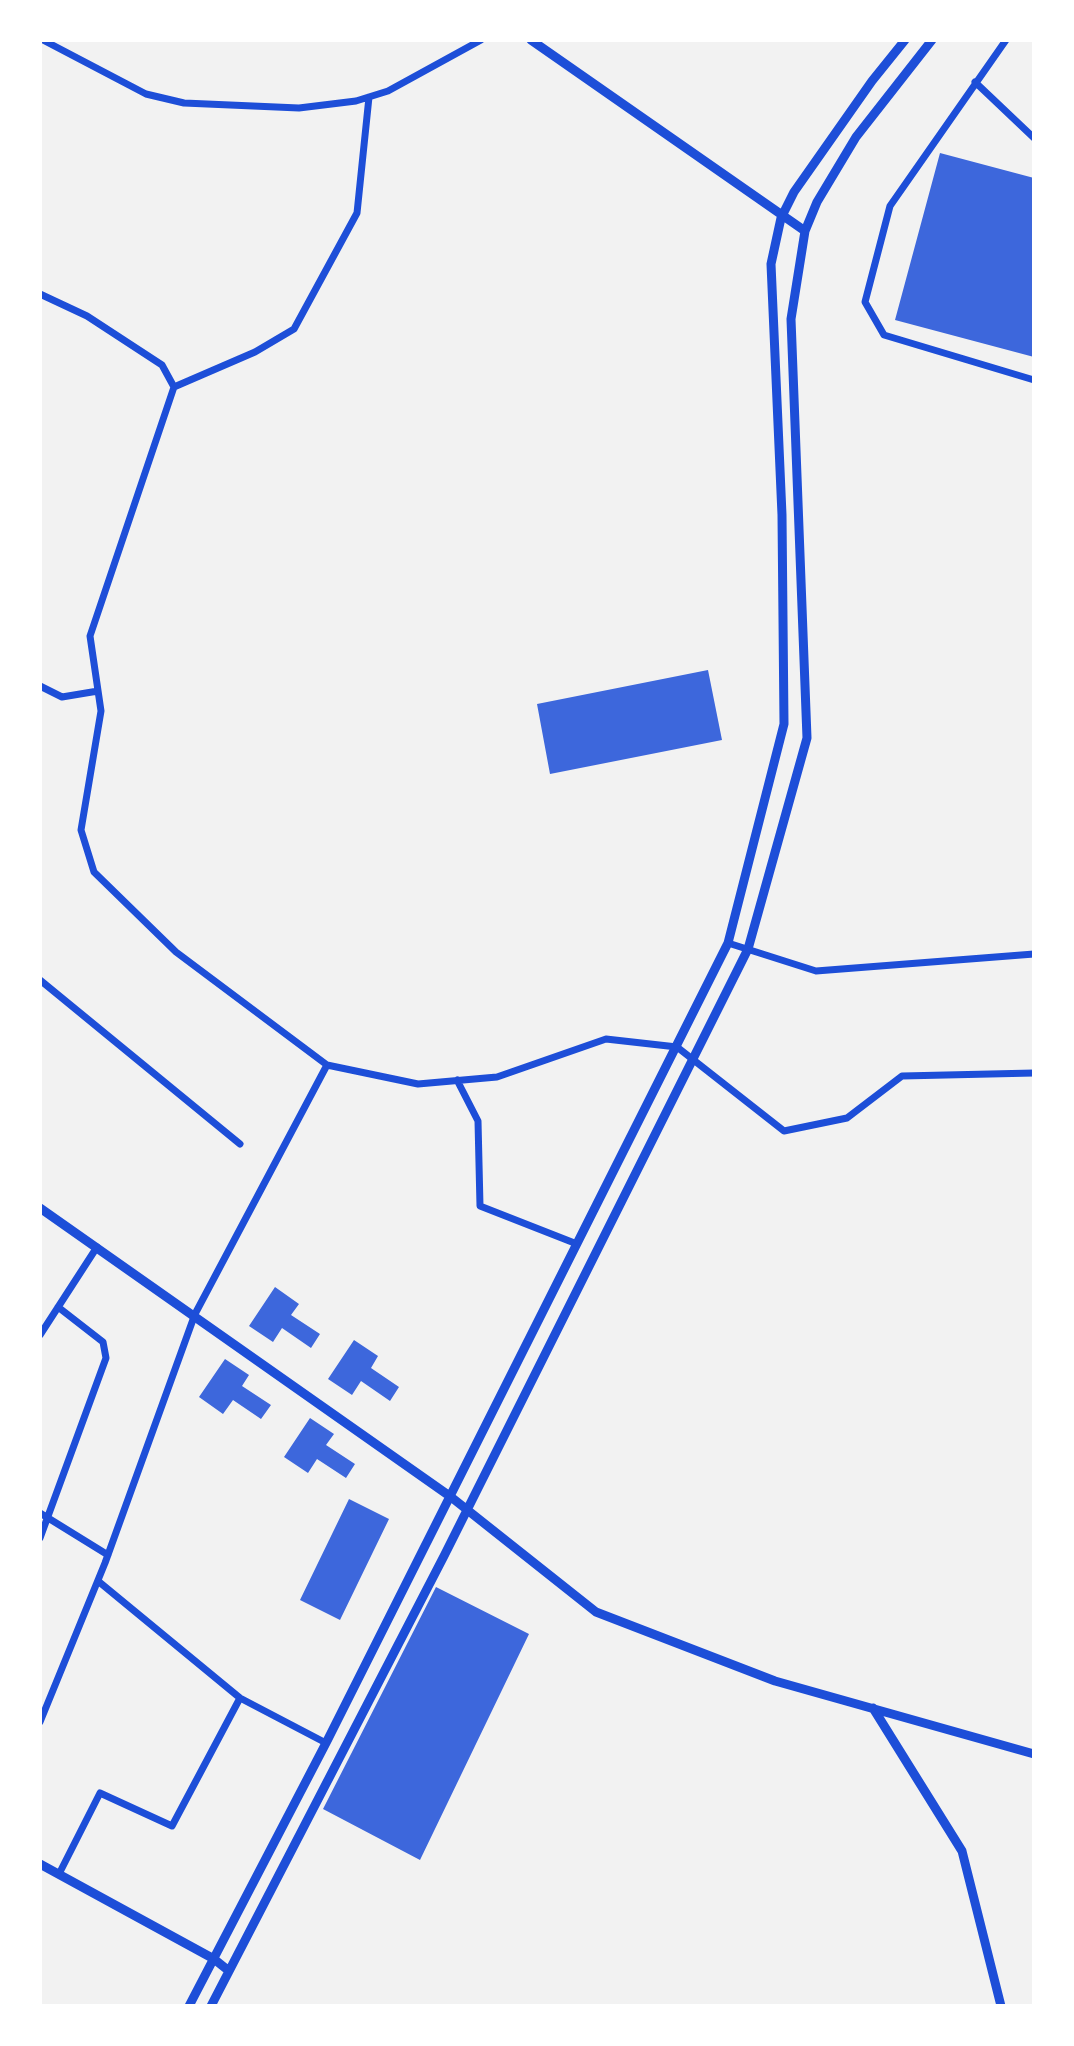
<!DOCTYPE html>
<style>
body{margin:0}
#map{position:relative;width:1074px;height:2046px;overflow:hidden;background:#f2f2f2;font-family:"DejaVu Sans",sans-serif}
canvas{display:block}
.frame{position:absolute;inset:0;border:42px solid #fff;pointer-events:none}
</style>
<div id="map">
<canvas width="1074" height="2046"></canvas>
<div class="frame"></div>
</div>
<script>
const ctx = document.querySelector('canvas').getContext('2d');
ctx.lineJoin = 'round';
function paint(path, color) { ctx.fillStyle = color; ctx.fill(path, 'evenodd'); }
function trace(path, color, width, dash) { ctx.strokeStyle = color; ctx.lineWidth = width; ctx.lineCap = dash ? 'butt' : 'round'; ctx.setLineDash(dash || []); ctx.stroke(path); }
const building = new Path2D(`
 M940,153l94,25v179l-139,-37z
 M708,670l14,70 -172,34 -13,-70z
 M275,1287l24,17 -8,11 29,19 -9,14 -29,-20 -9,14 -24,-16z
 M354,1340l24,16 -7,12 28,19 -9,14 -29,-20 -9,14 -24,-16z
 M225,1359l24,16 -7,11 29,19 -10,14 -28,-19 -10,14 -24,-17z
 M310,1418l24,16 -8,11 29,19 -9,14 -29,-19 -9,14 -24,-16z
 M349,1499l40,20 -49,101 -40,-20z
 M436,1587l93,47 -109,226 -97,-51z`);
const minor = new Path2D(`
 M43,40l103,54 38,9 115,5 57,-7 32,-10 93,-51
 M1006,40l-116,166 -25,96 19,33 150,45
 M975,82l59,56
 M369,97l-12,116 -63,116 -39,23 -81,35 -84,249 11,75 -20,119 13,42 82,80 151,113 91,19 79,-7 109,-38 71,8 107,84 63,-13 55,-42 132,-3
 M40,294l47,22 75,49 12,22
 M40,686l22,11 36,-6
 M728,943l88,28 218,-17
 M40,980l200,164
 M457,1080l21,41 2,85 97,38
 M40,1335l57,-88
 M40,1513l68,42
 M40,1538l66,-180 -3,-16 -45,-35
 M98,1581l142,117 86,45
 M40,1722l65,-159 90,-249 132,-249
 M59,1874l41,-81 72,33 68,-128`);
const tertiary = new Path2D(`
 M531,40l274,191
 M40,1208l411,289 145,115 179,69 259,73
 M873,1708l89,143 39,155
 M40,1864l174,95 15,12
 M189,2006l137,-263 402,-800 56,-219 -2,-209 -11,-251 10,-46 13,-26 78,-111 33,-41
 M211,2006l233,-450 304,-607 59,-211 -16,-419 14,-88 12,-29 39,-65 76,-97`);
paint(building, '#3d67dc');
trace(minor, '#1d4ed8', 7);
trace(tertiary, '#1d4ed8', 9);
</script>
